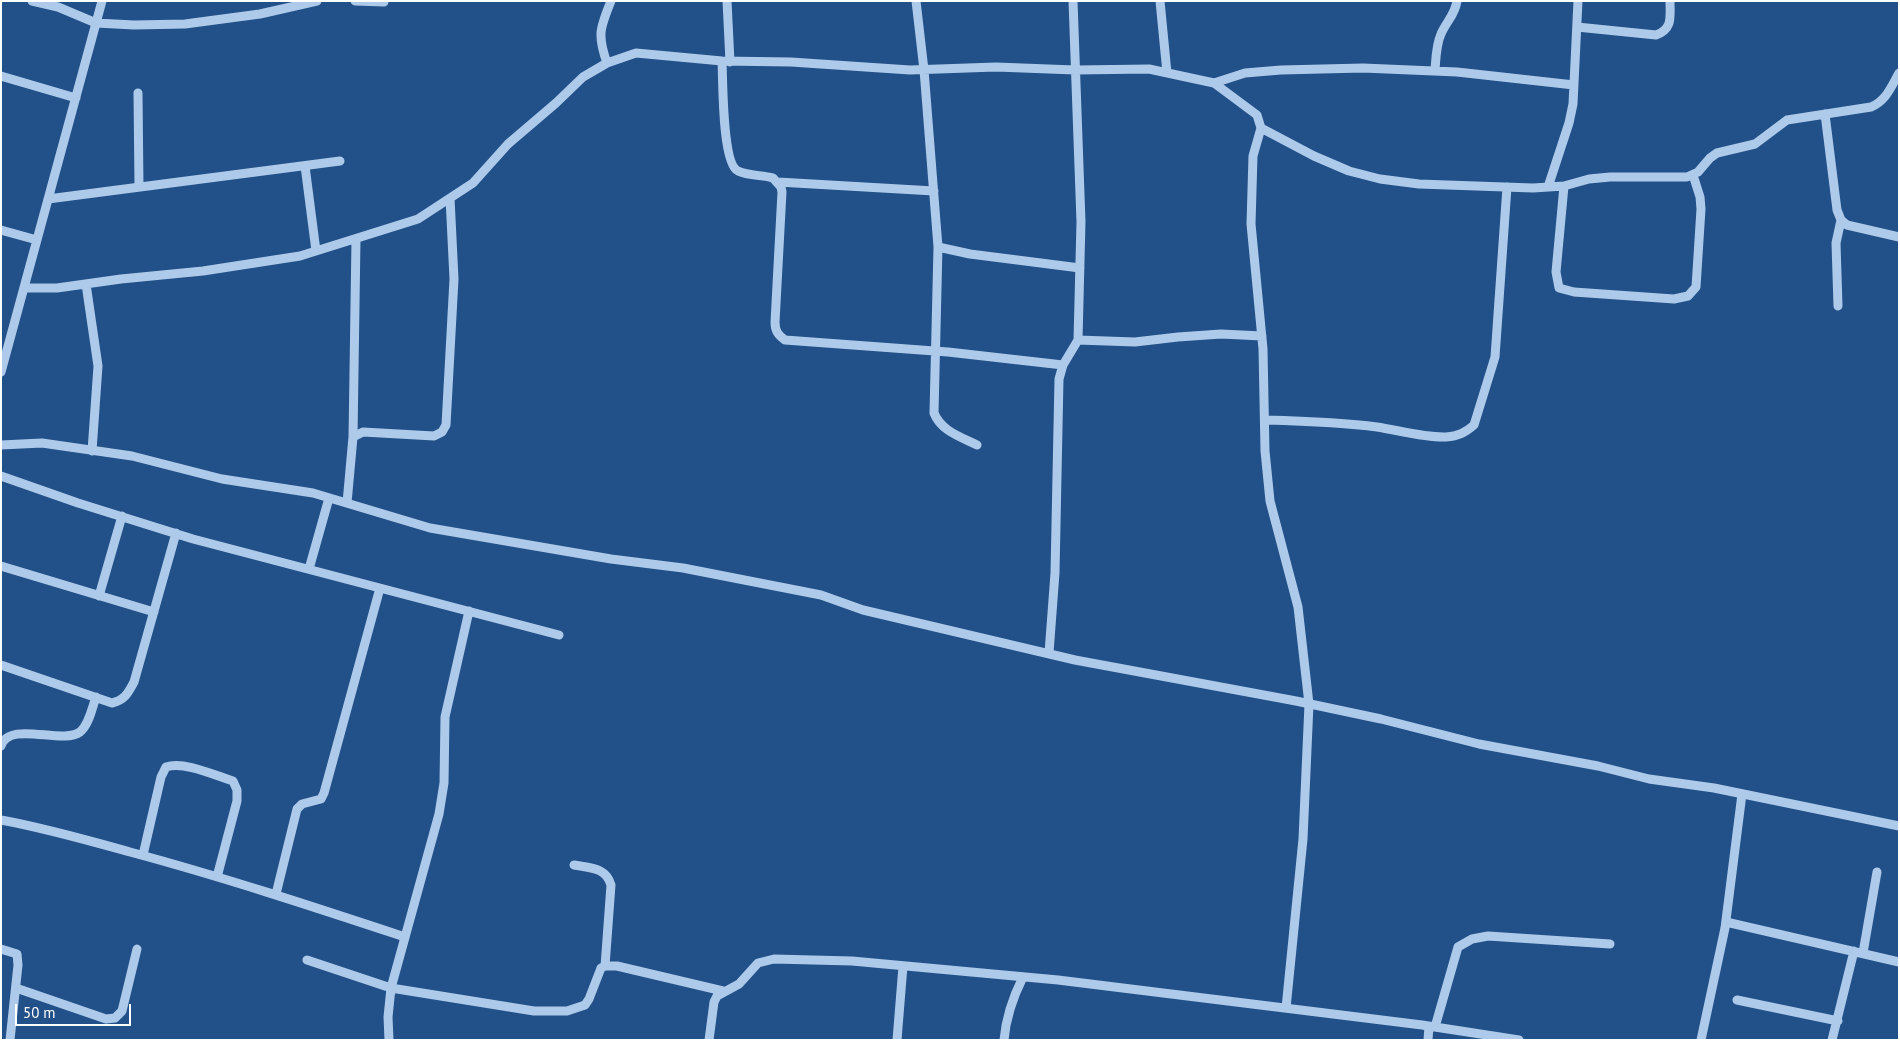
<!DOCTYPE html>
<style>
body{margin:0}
#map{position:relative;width:1900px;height:1041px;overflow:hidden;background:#225088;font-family:"PT Sans",sans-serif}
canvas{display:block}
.frame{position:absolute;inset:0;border:2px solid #fff;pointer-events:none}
.scale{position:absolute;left:15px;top:1004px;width:116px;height:22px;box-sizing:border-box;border:2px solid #fff;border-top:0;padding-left:6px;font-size:15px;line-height:18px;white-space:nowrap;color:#fff;-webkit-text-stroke:4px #225088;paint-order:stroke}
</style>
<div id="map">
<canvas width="1900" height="1041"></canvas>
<div class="frame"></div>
<div class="scale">50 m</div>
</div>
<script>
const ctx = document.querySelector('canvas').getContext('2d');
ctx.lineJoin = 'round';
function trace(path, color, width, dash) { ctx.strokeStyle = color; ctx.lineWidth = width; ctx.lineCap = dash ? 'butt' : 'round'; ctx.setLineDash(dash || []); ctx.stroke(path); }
const minor = new Path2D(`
 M32,1l26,6 38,16 38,2 51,-1 75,-10 57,-13
 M355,1l29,1
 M727,1l3,61
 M916,1l8,69 14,177 -4,166c7,18 27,24 43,32
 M1073,1l8,221 -3,118 57,2 43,-5 43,-3 41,2
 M1160,1l7,72
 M1577,27l79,8c17,-6 14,-18 14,-34
 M722,61c1,19 0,103 16,110 10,5 25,4 35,7l8,9 1,5 -7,130c0,9 3,13 10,18l163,12 115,13
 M607,63c-10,-28 -7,-35 4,-62
 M1435,70c1,-12 1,-25 6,-36 5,-12 14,-19 16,-33
 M1,76l75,22
 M1214,83l31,-10 36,-3 82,-2 94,4 117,13
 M138,93l1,94
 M1825,114l12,96 4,10 6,5 52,12
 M1261,128l53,28 35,15 31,8 39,5 114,4 31,-2 25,-7 21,-2h77l11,-5 12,-14 7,-5 38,-9 32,-24 84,-13c15,-6 20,-20 28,-34
 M305,166l11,85
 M778,182l156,9
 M1564,186l-8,86 3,16 15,4 100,7 14,-3 8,-9 5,-78 -1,-12 -7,-22
 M1548,187l21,-64 4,-19 5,-103
 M48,199l292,-38
 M1,230l36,10
 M938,247l32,7 110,14
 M86,284l12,82 -6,85
 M24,288h33l64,-9 82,-8 97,-15 118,-37 55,-36 35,-39 48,-41 27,-26 24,-14 29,-10 86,8 69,1 119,8 86,-3 79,3 74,-1 65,14 43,32 4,13 -8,28 -2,68 12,125 2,102 5,50 28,106 11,97 -6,135 -17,169
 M1838,306l-2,-63 5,-23
 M1,372l101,-371
 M1265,420c37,1 75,2 112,7 20,3 49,11 69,10 12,-1 19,-4 28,-12l21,-68 12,-170
 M353,437l3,-198
 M1,445l41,-2 90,13 90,23 91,14 117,35 181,31 72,9 138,27 42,15 212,50 221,41 85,18 98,25 119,22 51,13 65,9 185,38
 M1,476l77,27 115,36 366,96
 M347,503l6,-66 10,-5 71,4 8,-4 4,-7 8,-146 -4,-81
 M1,566l153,46
 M309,569l20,-71
 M99,596l23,-80
 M1049,653l6,-80 4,-194 4,-14 15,-25
 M1,665l111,38c13,-3 16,-10 22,-21l42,-149
 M1,746c8,-26 61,-1 79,-14 9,-7 12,-24 16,-35
 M1,820c44,8 86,20 129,32 93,25 184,55 275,85
 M143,855l18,-78 5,-10c18,-6 48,8 67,14l4,9v11l-20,76
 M574,865c16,3 32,2 37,20l-6,81
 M276,894l21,-85 5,-5 19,-5 3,-6 56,-205
 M1726,922l173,40
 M1,949l16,5 1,11 -8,75
 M1863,953l14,-81
 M307,960l84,28 143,23h33l18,-6 4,-6 12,-31 4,-2h12l106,25
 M16,988l90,31 9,-1 7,-7 15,-62
 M1737,1000l101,21
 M1435,1027l23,-80 14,-8 16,-3 122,8
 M389,1040l-1,-23 3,-29 48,-174 5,-31 1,-66 24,-106
 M709,1040l5,-38 3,-6 22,-12 19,-21 16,-4 78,2 206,19 364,45 97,15
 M897,1040l6,-74
 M1004,1040c2,-23 9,-43 19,-63
 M1428,1040l1,-14
 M1701,1040l24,-112 17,-134
 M1832,1040l22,-89`);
trace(minor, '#aecaea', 9);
</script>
